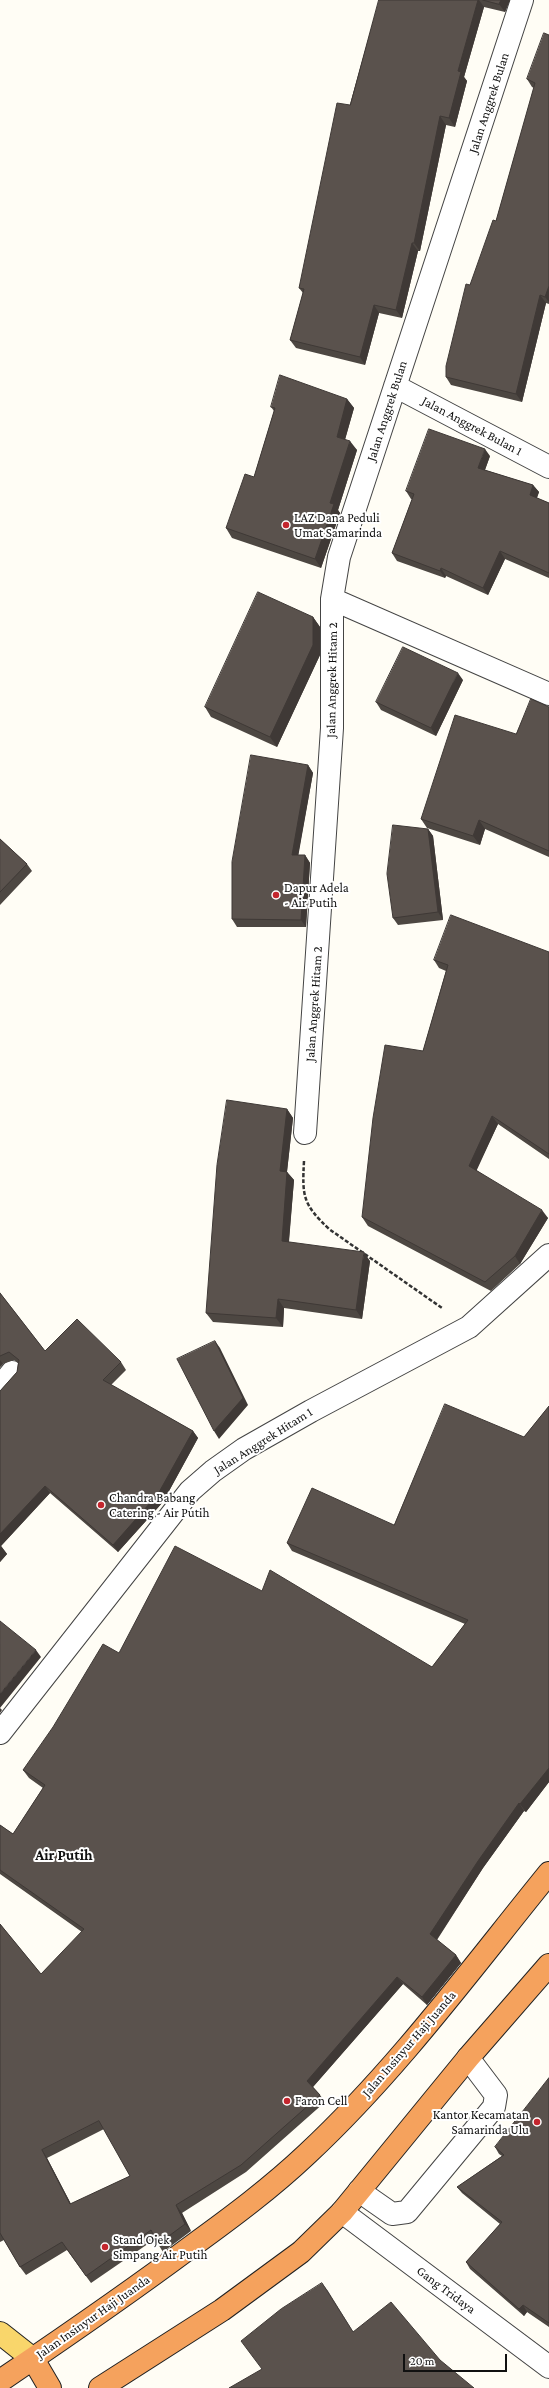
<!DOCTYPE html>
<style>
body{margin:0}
#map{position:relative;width:549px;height:2388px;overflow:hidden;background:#fffdf5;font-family:"Crimson Pro",serif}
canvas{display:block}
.scale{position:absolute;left:403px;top:2354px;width:104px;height:18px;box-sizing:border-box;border:2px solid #111;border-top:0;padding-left:5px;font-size:12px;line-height:14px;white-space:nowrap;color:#111;-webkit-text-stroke:3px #fff;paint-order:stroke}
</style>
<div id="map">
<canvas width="549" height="2388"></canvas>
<div class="scale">20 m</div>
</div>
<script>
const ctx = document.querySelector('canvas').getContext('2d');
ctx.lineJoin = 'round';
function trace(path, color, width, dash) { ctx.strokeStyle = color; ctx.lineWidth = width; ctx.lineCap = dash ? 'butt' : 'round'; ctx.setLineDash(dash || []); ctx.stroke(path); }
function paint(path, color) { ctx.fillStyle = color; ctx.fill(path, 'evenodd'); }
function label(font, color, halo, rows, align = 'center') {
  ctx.font = font + ' "Crimson Pro",serif'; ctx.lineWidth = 4; ctx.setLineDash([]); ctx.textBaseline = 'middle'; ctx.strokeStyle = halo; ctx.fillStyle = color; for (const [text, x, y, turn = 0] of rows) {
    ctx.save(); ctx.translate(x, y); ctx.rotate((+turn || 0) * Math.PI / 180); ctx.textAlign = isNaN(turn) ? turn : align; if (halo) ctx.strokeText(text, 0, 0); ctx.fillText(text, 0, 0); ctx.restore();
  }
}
const path = new Path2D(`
 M304,1161c-2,36 -1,43 25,68l113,79`);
const minor = new Path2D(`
 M522,0l-183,557 -7,42 217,95
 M395,386l154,81
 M305,1133l27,-405v-129
 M0,1387l12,-15
 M0,1733l190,-242 23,-20 31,-22 67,-38 158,-84 80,-72
 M359,2191l33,23 15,-2 87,-105 2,-12 -28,-37
 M342,2212l207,155`);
const major = new Path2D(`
 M0,2333l33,26`);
const highway = new Path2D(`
 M33,2359l17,29
 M0,2381c65,-44 129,-88 192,-135 40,-29 79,-58 115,-92 90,-84 164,-185 242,-281
 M100,2388l122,-78 79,-58 41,-40 126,-154 81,-93`);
const wall = new Path2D(`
 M379,0h131l-5,12 -21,-5 -20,70 3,4 -12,46 -9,-2 -26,126h-2l-16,67 -23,-5 -14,52 -69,-17 -6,-8 13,-47 -4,-5z
 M549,35v269l-3,-1 -24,99 -71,-17 -5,-8 24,-92 26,-64 38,-133 -2,-1 -5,-8z
 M347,399l7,9 -9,32 12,10 -19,60 2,3 -19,55 -89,-30 -6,-10 28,-51 20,-66 -3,-4z
 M490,456l-5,14 48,15 6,7 -2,6 12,5v75l-44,-19 -17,36 -42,-19 -1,2 -48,-17 -5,-8 20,-54h-1l-5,-8z
 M313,617l7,10v28l-43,92 -66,-30 -6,-10z
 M463,680l-27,56 -55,-26 -5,-8z
 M549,707v150l-64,-28 -5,16 -53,-17 -6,-9 95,-85z
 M308,765l5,8 -15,82h7l5,8 -4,64h-69l-5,-8z
 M428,829l5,7 10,84 -45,5 -5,-7z
 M0,839l27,25 5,7 -32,34z
 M549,952v207l-51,-35 -22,46 72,48 -28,46 -29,27 -123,-65 -6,-9 61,-166 23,-80 -7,-3 -5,-8z
 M287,1109l6,9 -6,54 7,8 -5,62 81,19 -8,58 -78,-11 -1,19 -70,-5 -7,-9z
 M0,1293l45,58 76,11 5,8 -15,15 82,46 5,7 -35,64 -45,50 -68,-59 -49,53 6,8 -7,8v-171l17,-19 1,-9 -4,-3 -11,4 -3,3z
 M549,1406v376l-23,30 -2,-1 -41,57 -46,72 19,15 5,8 -34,42 -24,-21 -90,103 7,8 5,7 -79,70 -64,41 9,18 -28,21 -5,-8 -3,-5 -64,44 -24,-33 -41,25 -6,-8 -16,-27 -4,2v-318l41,50 41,-42 -82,-58v-49l13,9 30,-46 -14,-10 -6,-8 96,-117 143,-62 170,76 33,-43 -173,-73 -5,-8 107,-18 130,-88zM104,2129l26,47 -59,28 -24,-46z
 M549,2078v249l-22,-15 -3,4 -54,-47 -4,-7 34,-38 -38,-31 -5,-6 45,-31 -3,-2 -4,-7z`);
const shadedWall = new Path2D(`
 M478,0h1l5,7 -20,70 3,4 -12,46 -6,-9 9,-47z
 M501,0h9l-5,12 -6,-8z
 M440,116l6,9 -26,126 -6,-8z
 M412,243l6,8 -16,67 -6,-8z
 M549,286v16l-4,-5z
 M540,295l6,8 -24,99 -6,-8z
 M374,305l5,8 -14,52 -5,-8z
 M347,399l7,9 -11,38 -6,-9z
 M350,441l7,9 -19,60 2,3 -19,55 -6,-9 15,-56z
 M485,449l5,7 -7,19 -5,-7z
 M533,485l6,7 -4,10 -5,-7z
 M500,551l5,8 -17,36 -5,-7z
 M441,568l5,8 -1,2 -5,-7z
 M313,617l7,10v28l-43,92 -7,-10z
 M458,673l5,7 -27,56 -5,-8z
 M308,765l5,8 -16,90 -5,-8z
 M479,820l6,9 -5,16 -7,-9z
 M428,829l5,7 10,84 -5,-8z
 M305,855l5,8 -4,64 -5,-7z
 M287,1109l6,9 -7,62 -6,-9z
 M492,1116l6,8 -23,50 -6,-8z
 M287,1172l7,8 -6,70 -6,-9z
 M542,1210l6,8 -28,46 -5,-8z
 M364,1252l6,9 -8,58 -6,-9z
 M278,1299l6,9 -1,19 -7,-9z
 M215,1341l5,7 28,57 -29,34 -5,-8z
 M0,1360l3,4 -3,3z
 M193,1431l5,7 -35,64 -45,50 -5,-7z
 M45,1486l5,7 -50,54v-13z
 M1,1546l6,8 -7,8v-14z
 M36,1650l5,7 -41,51 2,2 -2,3v-19z
 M549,1768v14l-23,30 -6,-8z
 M519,1803l5,8 -41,57 -48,74 -5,-8 48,-73z
 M456,1955l5,8 -34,42 -5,-8z
 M397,1977l6,7 -91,104 -5,-7z
 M42,2150l5,8 28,54 -5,-8z
 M176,2205l6,8 9,18 -6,-7z
 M322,2283l6,8 31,50 -6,-9z
 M523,2305l4,7 -3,4 -5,-7z`);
const building = new Path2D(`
 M379,0h99l-20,71 3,1 -12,46 -9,-2 -26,127h-2l-16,67 -22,-5 -14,52 -70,-17 14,-51 -5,-1 38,-185 13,2z
 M483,0h18l-2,4z
 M544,33l5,2v251l-4,11 -5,-2 -24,99 -70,-17v-11l20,-82 4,1 23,-65 3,1 39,-138 -8,-4z
 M280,375l67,24 -10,38 13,4 -20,62 4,1 -19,55 -89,-31 19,-54 9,3 21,-69 -4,-1z
 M429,429l56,20 -7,19 55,17 -3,10 19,8v70l-49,-22 -17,37 -42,-20 -1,3 -48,-18 22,-59 -8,-3z
 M258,592l55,25v28l-43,92 -65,-30z
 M403,647l55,26 -27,55 -55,-26z
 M531,699l18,8v144l-70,-31 -6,16 -52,-17 34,-104 61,19z
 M251,755l57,10 -16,90h13l-4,65 -69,-1v-57z
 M393,825l35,4 10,83 -45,6 -6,-44z
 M0,839l27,25 -27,28z
 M451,915l98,37v202l-57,-38 -23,50 73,44 -27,46 -30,26 -123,-65 11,-99 12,-73 38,6 25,-86 -14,-5z
 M227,1100l60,9 -7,62 7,1 -5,69 82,11 -8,58 -78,-11 -2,19 -70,-5 11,-148z
 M0,1293l45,58 32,-32 44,43 -18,18 90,51 -35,63 -45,51 -68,-59 -45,48v-143l17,-19 2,-12 -10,-8 -9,4z
 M215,1341l28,57 -29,33 -37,-72z
 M445,1404l79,33 25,-31v362l-29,36 -1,-1 -41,58 -48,73 26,21 -34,42 -25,-20 -90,104 13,14 -79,70 -65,40 9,19 -27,20 -7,-14 -65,46 -24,-34 -42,25 -20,-34v-309l41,50 43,-45 -84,-59v-45l13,9 32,-49 -22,-15 30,-43 50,-83 16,9 56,-107 87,45 8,-21 162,97 36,-47 -181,-77 25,-55 82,37zM99,2121l31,55 -60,28 -28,-54z
 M0,1621l36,29 -36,44z
 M549,2078v245l-26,-18 -4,4 -53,-47 36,-40 -45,-35 47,-32 -9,-8z
 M322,2283l31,49 38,-30 49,58 34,28h-245l33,-19 -21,-28 40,-32z`);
const markers = [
 [286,525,4,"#c4262e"],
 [276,895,4,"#c4262e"],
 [101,1505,4,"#c4262e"],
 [287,2101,4,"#c4262e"],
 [537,2122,4,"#c4262e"],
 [105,2247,4,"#c4262e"]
];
const streetNames = [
 ["Jalan Anggrek Bulan",489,103,-72],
 ["Jalan Anggrek Bulan",387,411,-72],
 ["Jalan Anggrek Bulan 1",472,426,28],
 ["Jalan Anggrek Hitam 2",332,680,-89],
 ["Jalan Anggrek Hitam 2",314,1004,-86],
 ["Jalan Anggrek Hitam 1",263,1441,-32],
 ["Jalan Insinyur Haji Juanda",409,2044,-49],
 ["Gang Tridaya",446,2290,37],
 ["Jalan Insinyur Haji Juanda",93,2317,-35]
];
const poiNames = [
 ["LAZ Dana Peduli",294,518],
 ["Umat Samarinda",294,533],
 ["Dapur Adela",284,888],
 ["- Air Putih",284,903],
 ["Chandra Babang",109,1498],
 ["Catering - Air Putih",109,1513],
 ["Faron Cell",295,2101],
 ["Kantor Kecamatan",529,2115,"right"],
 ["Samarinda Ulu",529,2130,"right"],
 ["Stand Ojek",113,2240],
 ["Simpang Air Putih",113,2255]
];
const quarterNames = [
 ["Air Putih",64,1855]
];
trace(minor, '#444', 24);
trace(major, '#222', 24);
trace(highway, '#222', 24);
trace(path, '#333', 2.5, [4, 2]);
trace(minor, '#fff', 22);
trace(major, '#f9d66b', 22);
trace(highway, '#f5a25d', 22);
paint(wall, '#4d4742');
paint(shadedWall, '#3f3936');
paint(building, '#5a524d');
trace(building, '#3f3936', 1);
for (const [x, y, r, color] of markers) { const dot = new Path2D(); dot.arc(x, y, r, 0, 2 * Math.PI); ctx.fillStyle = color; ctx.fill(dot); trace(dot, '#fff', 1.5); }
label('13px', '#111', '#fff', streetNames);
label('13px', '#111', '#fff', poiNames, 'left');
label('bold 15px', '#111', '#fff', quarterNames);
</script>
